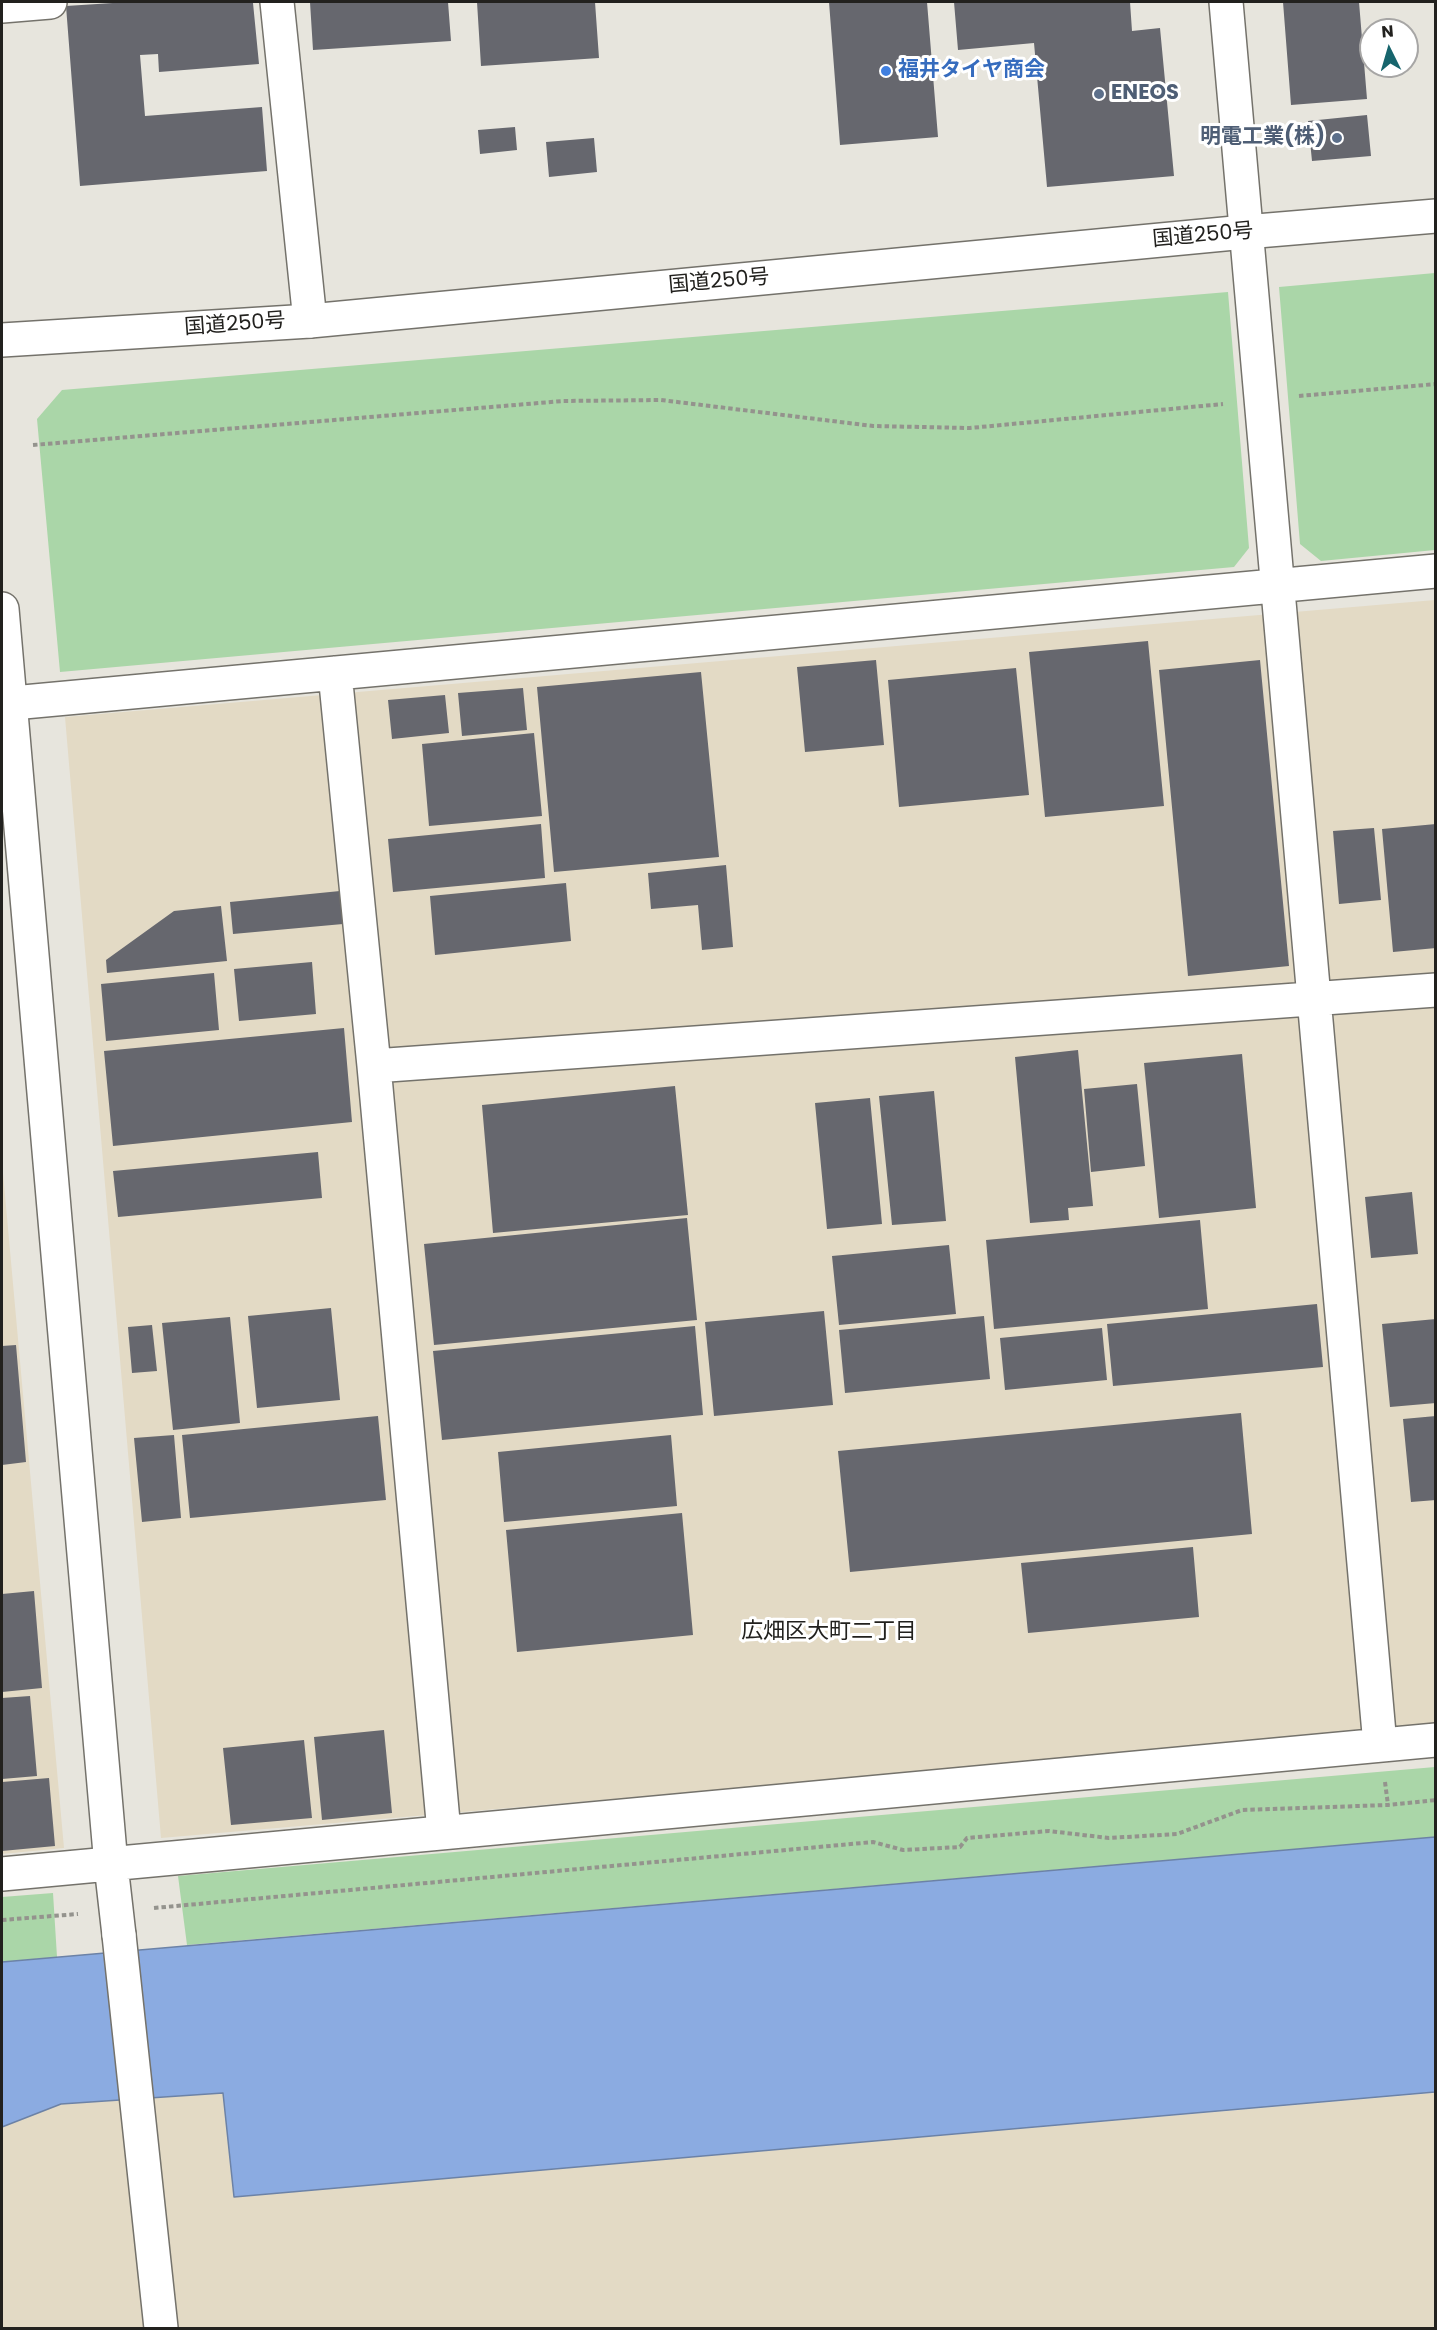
<!DOCTYPE html>
<meta charset="utf-8">
<style>
body{margin:0}
#map{position:relative;width:1437px;height:2330px;overflow:hidden;background:#e7e5dd;font-family:Poppins,sans-serif}
canvas{display:block}
.frame{position:absolute;inset:0;border:3px solid #22211e;pointer-events:none}
.north{position:absolute;left:1359px;top:18px;width:60px;height:60px;box-sizing:border-box;background:#fff;border:2px solid #a7a6a5;border-radius:50%;rotate:355deg;font-size:16px;font-weight:700;line-height:24px;text-align:center;color:#22211e}
.north::after{content:'';display:block;margin:auto;width:21px;height:27px;background:#17656d;clip-path:polygon(50% 0,100% 100%,50% 72%,0 100%)}
</style>
<div id="map">
<canvas width="1437" height="2330"></canvas>
<div class="frame"></div>
<div class="north">N</div>
</div>
<script>
const ctx = document.querySelector('canvas').getContext('2d');
ctx.lineJoin = 'round';
function paint(path, color) { ctx.fillStyle = color; ctx.fill(path, 'evenodd'); }
function trace(path, color, width, dash) { ctx.strokeStyle = color; ctx.lineWidth = width; ctx.lineCap = dash ? 'butt' : 'round'; ctx.setLineDash(dash || []); ctx.stroke(path); }
function label(font, color, halo, rows, align = 'center') {
  ctx.font = font + ' Poppins,"Noto Sans JP",sans-serif'; ctx.lineWidth = 6; ctx.setLineDash([]); ctx.textBaseline = 'middle'; ctx.strokeStyle = halo; ctx.fillStyle = color; for (const [text, x, y, turn = 0] of rows) {
    ctx.save(); ctx.translate(x, y); ctx.rotate((+turn || 0) * Math.PI / 180); ctx.textAlign = isNaN(turn) ? turn : align; if (halo) ctx.strokeText(text, 0, 0); ctx.fillText(text, 0, 0); ctx.restore();
  }
}
const industrial = new Path2D(`
 M1435,600v1128l-1274,110 -96,-1121z
 M2,1162l62,686 -62,6z
 M224,2093l11,104 1200,-104v235h-1433v-201l59,-23z`);
const green = new Path2D(`
 M1435,273v277l-114,11 -21,-17 -21,-257z
 M1228,292l21,256 -15,19 -1174,105 -23,-253 25,-29z
 M1435,1767v70l-1248,108 -9,-69z
 M53,1893l4,64 -55,5v-65z`);
const water = new Path2D(`
 M1435,1837v255l-1201,105 -11,-104 -162,11 -59,23v-165z`);
const building = new Path2D(`
 M128,2h121l4,1 6,61 -100,8 -1,-18 -18,1 5,61 117,-9 5,64 -187,15 -14,-180z
 M310,2h138l3,39 -138,9z
 M477,2h118l4,56 -118,8z
 M829,2h98l11,135 -98,8z
 M954,2h176l2,29 28,-3 14,148 -127,11 -13,-144 -76,7z
 M1283,2h76l8,97 -76,6z
 M1367,115l4,41 -59,5 -4,-40z
 M515,127l2,23 -37,4 -2,-24z
 M594,138l3,34 -48,5 -3,-35z
 M1148,641l16,165 -119,11 -16,-165z
 M876,660l8,85 -79,7 -8,-85z
 M1260,660l29,306 -101,10 -29,-306z
 M1016,668l13,127 -130,12 -11,-127z
 M701,672l18,185 -165,15 -17,-185z
 M523,688l4,42 -65,6 -4,-43z
 M445,695l4,38 -57,6 -4,-39z
 M534,733l8,83 -113,10 -7,-82z
 M541,824l4,54 -152,14 -5,-53z
 M1436,824v124l-43,4 -11,-123z
 M1374,828l7,72 -42,4 -6,-73z
 M726,865l7,82 -31,3 -4,-45 -47,4 -3,-36z
 M566,883l5,58 -136,14 -5,-59z
 M340,891l3,33 -110,10 -3,-32z
 M221,906l6,55 -120,12 -1,-13 68,-49z
 M312,962l4,52 -77,7 -5,-52z
 M214,973l5,57 -113,11 -5,-57z
 M344,1028l8,94 -239,24 -9,-95z
 M1078,1050l15,156 -25,2 1,12 -39,3 -15,-166z
 M1242,1054l14,154 -97,10 -15,-155z
 M1137,1084l8,82 -54,6 -7,-83z
 M675,1086l13,129 -195,18 -11,-128z
 M934,1091l12,130 -54,4 -13,-129z
 M870,1098l12,126 -55,5 -12,-126z
 M318,1152l4,46 -204,19 -5,-46z
 M1412,1192l6,62 -47,4 -6,-61z
 M687,1218l10,102 -263,25 -10,-101z
 M1200,1220l8,89 -214,20 -8,-89z
 M949,1245l7,69 -117,11 -7,-69z
 M1317,1304l6,63 -210,19 -6,-62z
 M331,1308l9,92 -83,8 -9,-92z
 M824,1311l9,94 -119,11 -9,-94z
 M984,1316l6,63 -145,14 -6,-63z
 M230,1317l10,106 -67,7 -11,-107z
 M1436,1319v84l-46,4 -8,-83z
 M152,1325l5,46 -25,2 -4,-46z
 M695,1326l8,89 -261,25 -9,-89z
 M1102,1328l5,52 -102,10 -5,-52z
 M16,1345l10,117 -24,3v-119z
 M1241,1413l11,121 -402,38 -12,-121z
 M378,1416l8,84 -196,18 -8,-83z
 M1436,1416v84l-25,2 -8,-83z
 M174,1435l7,83 -39,4 -8,-84z
 M671,1435l6,71 -173,16 -6,-70z
 M682,1513l11,122 -176,17 -11,-122z
 M1193,1547l6,70 -171,16 -7,-70z
 M34,1591l8,97 -40,4v-98z
 M30,1696l7,80 -35,3v-81z
 M384,1730l8,83 -70,7 -8,-83z
 M304,1740l8,78 -81,7 -8,-77z
 M49,1778l6,68 -53,5v-69z`);
const path = new Path2D(`
 M1299,396l137,-12
 M33,445l530,-44 98,-1 212,26 97,2 253,-24
 M1385,1782l3,23
 M154,1908l719,-66 30,8 57,-3 7,-9 82,-7 60,7 68,-4 65,-24 146,-5 48,-5
 M2,1920l76,-6`);
const minor = new Path2D(`
 M277,2l33,319
 M1226,2l154,1743
 M2,6l48,-4
 M335,673l39,393 70,766
 M2,704l1434,-133
 M374,1066l1062,-76
 M111,1865l8,70
 M2,1874l1434,-134`);
const tertiary = new Path2D(`
 M2,609l109,1256
 M119,1935l42,393`);
const trunk = new Path2D(`
 M2,340l308,-19 935,-89 191,-16`);
const markers = [
 [886,71,6,"#3f7fe0"],
 [1099,94,6,"#5c6f8a"],
 [1337,138,6,"#5c6f8a"]
];
const shopNames = [
 ["福井タイヤ商会",898,71]
];
const serviceNames = [
 ["ENEOS",1111,94],
 ["明電工業(株)",1325,138,"right"]
];
const streetNames = [
 ["国道250号",1203,236,-5],
 ["国道250号",719,282,-5],
 ["国道250号",235,325,-4]
];
const neighbourhoodNames = [
 ["広畑区大町二丁目",829,1632]
];
paint(industrial, '#e3dac5');
paint(green, '#aad6a8');
paint(water, '#8babe1');
trace(water, '#6c82a6', 1.5);
paint(building, '#66676e');
trace(minor, '#74726b', 36);
trace(tertiary, '#74726b', 36);
trace(trunk, '#74726b', 36);
trace(path, '#94938d', 4, [4.5, 3]);
trace(minor, '#fff', 33);
trace(tertiary, '#fff', 33);
trace(trunk, '#fff', 33);
for (const [x, y, r, color] of markers) { const dot = new Path2D(); dot.arc(x, y, r, 0, 2 * Math.PI); ctx.fillStyle = color; ctx.fill(dot); trace(dot, '#fff', 2); }
label('bold 21px', '#366cbe', '#fff', shopNames, 'left');
label('bold 21px', '#4e5e75', '#fff', serviceNames, 'left');
label('21px', '#22211e', '#fff', streetNames);
label('22px', '#22211e', '#fff', neighbourhoodNames);
</script>
